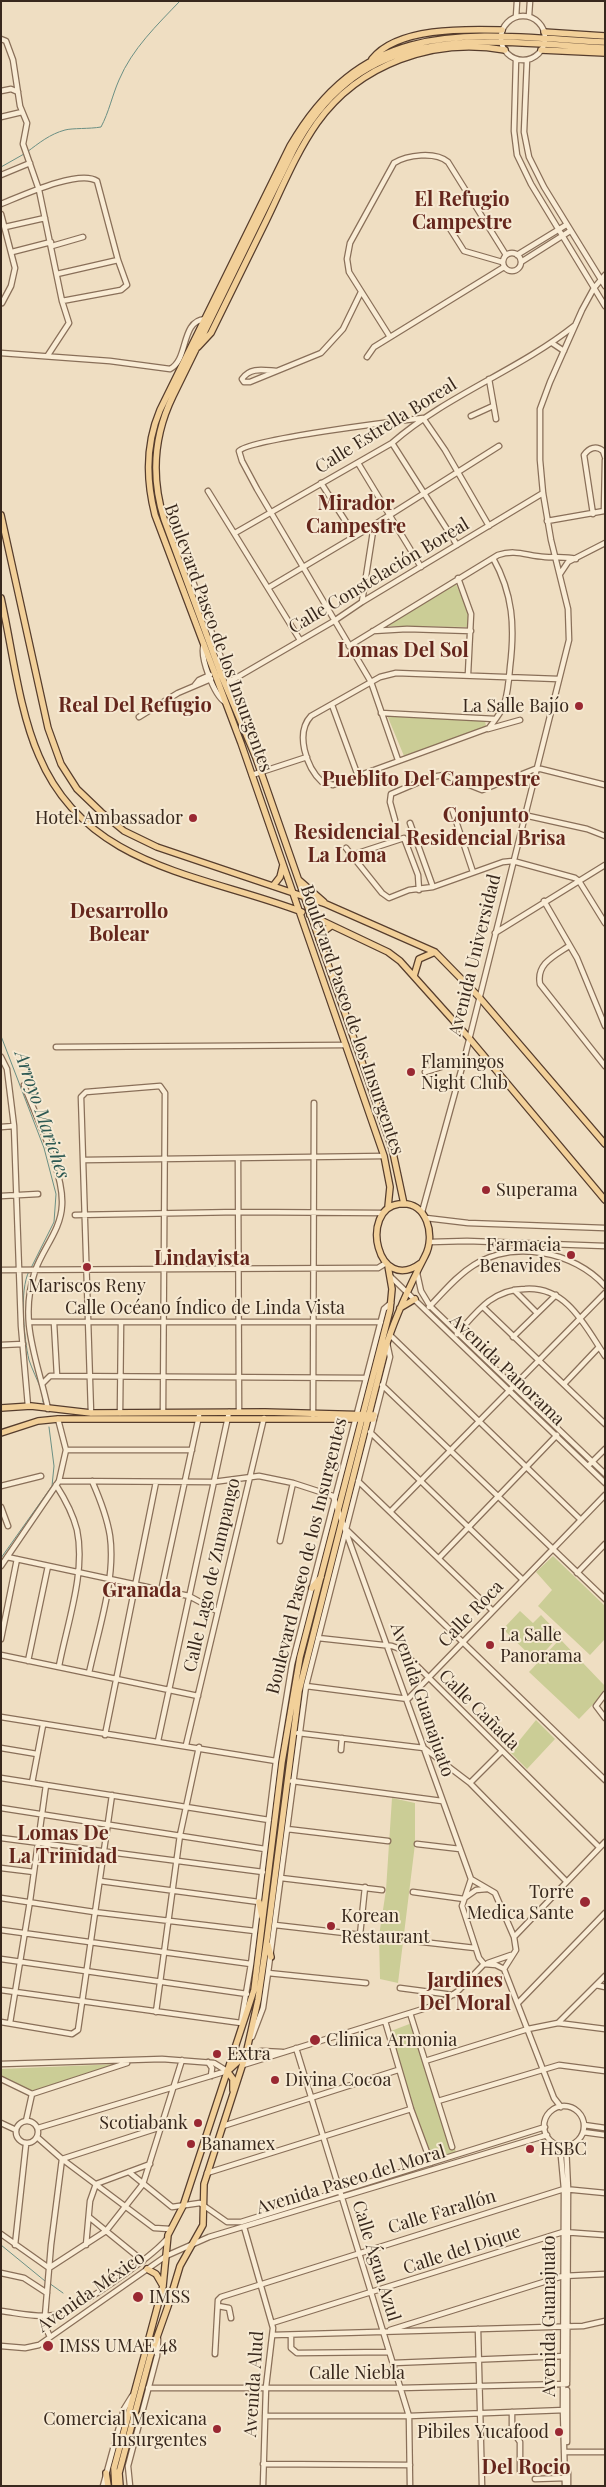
<!DOCTYPE html>
<meta charset="utf-8">
<style>
body{margin:0}
#map{position:relative;width:606px;height:2487px;overflow:hidden;background:#efdec2;font-family:"Playfair Display",serif}
canvas{display:block}
.frame{position:absolute;inset:0;border:2px solid #38281d;pointer-events:none}
</style>
<div id="map">
<canvas width="606" height="2487"></canvas>
<div class="frame"></div>
</div>
<script>
const ctx = document.querySelector('canvas').getContext('2d');
ctx.lineJoin = 'round';
function paint(path, color) { ctx.fillStyle = color; ctx.fill(path, 'evenodd'); }
function trace(path, color, width, dash) { ctx.strokeStyle = color; ctx.lineWidth = width; ctx.lineCap = dash ? 'butt' : 'round'; ctx.setLineDash(dash || []); ctx.stroke(path); }
function label(font, color, halo, rows, align = 'center') {
  ctx.font = font + ' "Playfair Display",serif'; ctx.lineWidth = 4; ctx.setLineDash([]); ctx.textBaseline = 'middle'; ctx.strokeStyle = halo; ctx.fillStyle = color; for (const [text, x, y, turn = 0] of rows) {
    ctx.save(); ctx.translate(x, y); ctx.rotate((+turn || 0) * Math.PI / 180); ctx.textAlign = isNaN(turn) ? turn : align; if (halo) ctx.strokeText(text, 0, 0); ctx.fillText(text, 0, 0); ctx.restore();
  }
}
const green = new Path2D(`
 M455,582l14,31v14l-85,-1z
 M387,715l98,5 1,7 -82,29z
 M553,1556l52,50v33l-15,16 -52,-49 14,-16 -16,-18z
 M520,1611l13,12 8,-8 19,20 -24,26 -33,-32z
 M560,1639l45,47v6l-26,27 -50,-47z
 M536,1720l19,19 -28,30 -17,-17z
 M392,1798l23,5v41l-17,139 -18,-4 -1,-43 7,-46z
 M412,2023l44,129 -22,9 -21,-50 -22,-80z
 M119,2064l-83,29 -35,-17v-7z`);
const stream = new Path2D(`
 M27,152c12,-9 23,-18 38,-22 7,-2 25,-1 36,-3 8,-15 11,-31 18,-47 13,-31 38,-55 61,-79
 M1,167l23,-13
 M1,1036l43,112 12,46 -2,28 -23,46
 M29,1271c-10,20 -5,67 0,89 3,9 8,19 12,29
 M42,1393l1,9
 M1,1558l51,-72 2,-20 -5,-39
 M1,2245l44,36
 M49,2283l14,10`);
const minor = new Path2D(`
 M501 38a22 22 0 1 1 44 0a22 22 0 1 1-44 0Z
 M529,16l1,-15
 M516,17l1,-16
 M1,39l5,2 7,19 7,46 7,17 -4,21 16,46 23,111 7,22 -21,32
 M516,59l-2,72 3,24 14,29 74,122
 M527,60l-3,72 5,25 15,30 61,99
 M1,91l10,-2 7,3
 M1,117l21,-5
 M1,175l29,-12
 M1,204c20,-8 78,-35 96,-23l21,79 9,25 -6,5 -59,11
 M1,214l14,54 -4,18 -9,17
 M445,221l19,30 38,11
 M5,227l40,-9
 M52,246l31,-9
 M12,252l39,-10
 M503 262a9 9 0 1 1 18 0a9 9 0 1 1-18 0Z
 M517,255l49,-30
 M521,262l49,-31
 M57,274l61,-14
 M390,337l-41,-65 -2,-13 3,-16 44,-80c13,-8 41,-12 54,-1l58,93
 M552,343l12,8
 M1,353l109,8 60,8c19,-9 10,-48 35,-50
 M367,357l7,-10 130,-80
 M276,371c-13,-1 -26,-4 -34,8l2,3h6l71,-29 22,-24 18,-37
 M489,379l7,40
 M471,416l22,-10
 M392,443l65,102
 M358,463l63,104
 M321,483l34,53
 M208,491l92,149
 M593,514l-9,-59c5,-7 12,-10 19,-4l2,6
 M547,521l57,-10 1,-51
 M235,533l157,-90c55,-48 125,-72 182,-117
 M175,548l5,2 4,7 54,147 -1,8
 M493,558c20,36 22,68 17,109 -1,13 -2,26 -6,38 -3,8 -10,16 -15,23l-156,57 -11,-3c-16,-15 -27,-49 -11,-66l69,-39 16,-4 162,6
 M560,574l8,-12 37,-19
 M458,578l13,36 -3,60
 M268,588l106,-63 125,-79
 M362,602l12,-77
 M373,631l34,-2 64,2
 M204,644c-5,12 10,51 21,58
 M349,646l149,-91c18,-6 29,1 47,2 11,1 20,-1 31,2
 M229,682l105,-61 28,-19 181,-109
 M195,685l4,-5 11,-5
 M332,705l26,71
 M381,713l114,6
 M139,717l39,-24 33,-14
 M488,729l32,-9
 M398,760l-27,-78 -114,-193 -15,-28 -3,-10c11,-12 159,-30 184,-33l22,32 44,76
 M252,775l55,-18
 M452,809l21,63
 M524,815l63,14 18,7
 M395,820l-5,-18 1,-8 40,-17 13,-2 38,15 53,-21h6l64,16
 M410,823l23,64
 M346,848l36,45 7,5 20,-8 24,-3 70,-25 10,-1 62,17 4,3 26,42
 M352,855l52,-17 14,37 1,15
 M544,901l33,57 28,68
 M495,933l110,-68
 M569,946c-15,10 -33,18 -29,38l65,82
 M56,1047l290,-2
 M1,1057l6,12 7,57 7,200 7,80
 M425,1072l39,-12
 M24,1085c12,32 40,87 38,120 -1,25 -19,43 -27,66 -17,51 3,90 13,138
 M1,1127l13,-1
 M238,1158l1,254
 M84,1160l300,-4
 M1,1196l37,-2
 M422,1212l42,-152 105,-420 -1,-31 -17,-69 -8,-47 -3,-33v-51l10,-27 32,-72 12,-22 11,-13
 M75,1215l164,-3 144,1
 M426,1218l42,5 137,5
 M430,1242l37,-1 138,5
 M1,1270l364,-2h13l8,-5
 M417,1273l4,18 9,15 175,168
 M391,1277l214,206
 M514,1290l23,23
 M429,1307c14,-14 27,-31 45,-42 40,-25 100,-14 131,21
 M483,1307l122,117
 M30,1322h351
 M54,1323l3,53
 M457,1334c10,-11 20,-24 32,-33 10,-7 23,-12 36,-12 42,-3 60,37 80,67
 M390,1335l191,185
 M513,1337l43,-42
 M1,1345l22,-1
 M42,1384l8,-8h7l309,2
 M564,1384l35,-37
 M382,1385l223,214
 M91,1413l-10,-316 5,-5 74,-6 5,7 -2,319
 M120,1413l1,-91
 M313,1415l1,-312
 M370,1432l153,148
 M66,1450h126
 M590,1464l15,-15
 M59,1481l154,1 46,-6 34,7 40,13 138,383 -9,27 17,52 5,6 12,1 8,4 50,129 7,9
 M358,1481l135,130
 M56,1485c9,14 17,29 21,45 9,42 -10,94 -18,136
 M1,1486l40,-10
 M1,1507l7,19
 M391,1511l214,-218
 M348,1531l257,249
 M280,1541l13,-58
 M7,1557l182,39 28,15
 M439,1558l118,-123
 M1,1566l58,-85 7,-31 -8,-31
 M577,1573l28,-29
 M161,1591l38,-175
 M318,1638l74,8 8,3 199,198
 M1,1639l16,-80
 M1,1655l197,41
 M28,1661l20,-95
 M89,1673c9,-42 27,-94 21,-137 -3,-19 -10,-37 -18,-55
 M306,1686l102,13 197,-204
 M605,1694l-9,12 9,12
 M1,1717l275,44
 M298,1733l126,15 46,35 96,98
 M105,1735l51,-253
 M158,1741l71,-329
 M186,1745l78,-327
 M1,1748l36,6
 M341,1750l1,-12
 M1,1778l268,42
 M292,1781l150,20
 M32,1783l11,-58
 M470,1783l31,-31
 M1,1808l264,41
 M287,1829l101,12
 M1,1838l262,34
 M417,1844l43,5
 M1,1868l33,4
 M281,1878l101,12
 M471,1879l24,14 19,44 2,13 -12,19
 M100,1881l159,21
 M413,1892l51,7
 M466,1897l10,-7 11,-1
 M1,1898l93,14 161,19
 M275,1925l96,11
 M1,1930l250,34
 M360,1935l5,-48
 M514,1937l91,-95
 M405,1940l70,8
 M1,1959l246,35
 M488,1963l23,-8
 M268,1973l98,10
 M596,1985l9,2
 M400,1988l53,7
 M1,1990l240,33
 M518,2003l87,-90
 M156,2012l24,-177 19,-88
 M410,2013l42,134
 M385,2021l26,88 20,54
 M1,2022l71,12 6,-4 34,-235
 M10,2023l20,-122 16,-116
 M241,2023l10,-59 25,-203 16,-97 92,-355 7,-6
 M558,2023l47,-47
 M252,2037l11,-29 5,-35 38,-287 84,-329 -3,-14
 M296,2048l113,368 1,70
 M246,2054l16,-3 20,1
 M425,2061l103,-32 30,-6 47,6
 M208,2062l4,6 -1,8
 M1,2064l161,-5 52,4 13,8 -189,57
 M243,2065l196,-61 19,-13 26,-27
 M1,2079l31,15
 M32,2094l95,-31
 M438,2101l121,-36 46,6
 M544 2126a20 20 0 1 1 40 0a20 20 0 1 1-40 0Z
 M16 2132a11 11 0 1 1 22 0a11 11 0 1 1-22 0Z
 M26,2121l6,-27
 M1,2123l15,7
 M584,2125l21,3
 M223,2126l175,-56
 M583,2132l22,3
 M37,2137l25,22 92,69 16,1
 M560,2146l4,43 -1,221 2,76
 M566,2146l2,42 -1,194
 M62,2159l99,-32
 M129,2172l43,35 28,-4 27,19h14l304,-95
 M207,2173l204,-64
 M96,2184l54,-20
 M89,2217l54,44
 M244,2227l29,101 -7,59 -3,99
 M1,2234l48,34 57,-37 37,-47 39,-124
 M15,2245l11,-101
 M86,2245l4,-44 6,-17
 M1,2273l23,5 23,15
 M218,2306l11,2 2,10
 M1,2311c17,2 37,7 54,4 20,-3 96,-58 111,-75
 M272,2323l291,-91 42,3
 M478,2329l4,157
 M390,2330l173,-54 42,-2
 M273,2335l310,-9 22,-5
 M291,2335v13l6,5 92,-1
 M50,2337l-4,-9 -1,-12 6,-71 11,-86
 M1,2346l24,2 14,-3 127,-89 43,-19 338,-102
 M215,2354l3,-54 3,-3 343,-108 41,4
 M393,2363l173,-7
 M148,2388h252l167,-4
 M567,2390v52
 M512,2412v18l8,12v29
 M265,2416h144l156,-6
 M564,2452h41
 M263,2464l147,1
 M568,2472v14
 M535,2479l32,-1
 M103,2486l21,-77 8,-13
 M130,2486l-2,-20 29,-110 1,-17`);
const major = new Path2D(`
 M544,32l61,4
 M541,50l64,3
 M372,59c25,-32 93,-30 130,-29
 M198,347l13,-14c18,-37 37,-75 55,-112 16,-33 30,-68 51,-98 42,-59 117,-86 188,-73
 M1,515l47,213 13,36 16,25 24,23 23,19 33,16 169,57 109,48 44,45 126,147
 M1,598c11,49 18,113 38,158 47,112 163,118 263,156
 M299,880l25,22
 M273,886l7,-9 3,-12
 M310,915l78,37 12,9 69,77 136,162
 M319,939l4,-7 8,-6
 M414,976l5,-17 16,-7
 M404,1204l-12,-56 -136,-390 -34,-81 -58,-158c-13,-42 -10,-84 9,-123l120,-245c69,-133 187,-110 312,-103
 M388,1207l2,-20 -6,-31 -143,-413 -86,-228c-9,-35 -9,-72 5,-105l130,-264c77,-133 182,-111 315,-104
 M400,1308l15,-9
 M1,1408l30,-2 60,7 174,-1 109,3
 M1,1433l37,-12 20,-2h315
 M312,1588l9,-11
 M259,1902l3,15
 M268,1945l3,12
 M229,2070l17,-16
 M227,2071l6,8v11
 M147,2269l9,5 7,12
 M134,2424l8,-10
 M106,2473l2,13
 M115,2486l-1,-18 49,-182 5,-51 15,-29 71,-216 28,-228 18,-105 90,-347 2,-21 -4,-23
 M120,2486l-1,-13 31,-116 18,-51 12,-40 23,-41 1,-41 42,-130 12,-54 9,-61 32,-248 88,-348c10,-30 23,-58 38,-87 11,-20 2,-56 -26,-52 -40,5 -22,92 22,59`);
const markers = [
 [579,706,5,"#992832"],
 [193,818,5,"#992832"],
 [411,1072,5,"#992832"],
 [486,1190,5,"#992832"],
 [571,1255,5,"#992832"],
 [87,1267,5,"#992832"],
 [490,1645,5,"#992832"],
 [585,1902,6,"#992832"],
 [331,1926,5,"#992832"],
 [315,2040,6,"#992832"],
 [217,2054,5,"#992832"],
 [275,2080,5,"#992832"],
 [198,2123,5,"#992832"],
 [191,2144,5,"#992832"],
 [530,2149,5,"#992832"],
 [138,2297,6,"#992832"],
 [48,2346,6,"#992832"],
 [217,2429,5,"#992832"],
 [559,2432,5,"#992832"]
];
const streetNames = [
 ["Calle Estrella Boreal",386,426,-32],
 ["Calle Constelación Boreal",379,576,-31],
 ["Boulevard Paseo de los Insurgentes",218,638,70],
 ["Avenida Universidad",475,955,-76],
 ["Boulevard Paseo de los Insurgentes",352,1020,71],
 ["Calle Océano Índico de Linda Vista",205,1308],
 ["Avenida Panorama",507,1370,44],
 ["Boulevard Paseo de los Insurgentes",307,1556,-76],
 ["Calle Lago de Zumpango",212,1575,-77],
 ["Calle Roca",471,1614,-46],
 ["Avenida Guanajuato",422,1700,71],
 ["Calle Cañada",479,1710,45],
 ["Avenida Paseo del Moral",351,2180,-17],
 ["Calle Farallón",442,2212,-17],
 ["Calle del Dique",462,2250,-18],
 ["Calle Água Azul",376,2261,73],
 ["Avenida México",91,2292,-35],
 ["Avenida Guanajuato",549,2316,-90],
 ["Calle Niebla",357,2373],
 ["Avenida Alud",254,2384,-86]
];
const poiNames = [
 ["La Salle Bajío",569,706,"right"],
 ["Hotel Ambassador",183,818,"right"],
 ["Flamingos",421,1062],
 ["Night Club",421,1083],
 ["Superama",496,1190],
 ["Farmacia",561,1245,"right"],
 ["Benavides",561,1266,"right"],
 ["Mariscos Reny",87,1286,"center"],
 ["La Salle",500,1635],
 ["Panorama",500,1656],
 ["Torre",574,1892,"right"],
 ["Medica Sante",574,1913,"right"],
 ["Korean",341,1916],
 ["Restaurant",341,1937],
 ["Clinica Armonia",326,2040],
 ["Extra",227,2054],
 ["Divina Cocoa",285,2080],
 ["Scotiabank",188,2123,"right"],
 ["Banamex",201,2144],
 ["HSBC",540,2149],
 ["IMSS",149,2297],
 ["IMSS UMAE 48",59,2346],
 ["Comercial Mexicana",207,2419,"right"],
 ["Insurgentes",207,2440,"right"],
 ["Pibiles Yucafood",549,2432,"right"]
];
const waterNames = [
 ["Arroyo Mariches",42,1115,71]
];
const quarterNames = [
 ["El Refugio",462,200],
 ["Campestre",462,223],
 ["Mirador",356,504],
 ["Campestre",356,527],
 ["Lomas Del Sol",403,651],
 ["Real Del Refugio",135,706],
 ["Pueblito Del Campestre",431,780],
 ["Conjunto",486,816],
 ["Residencial Brisa",486,839],
 ["Residencial",347,833],
 ["La Loma",347,856],
 ["Desarrollo",119,912],
 ["Bolear",119,935],
 ["Lindavista",202,1259],
 ["Granada",142,1591],
 ["Lomas De",63,1834],
 ["La Trinidad",63,1857],
 ["Jardines",465,1981],
 ["Del Moral",465,2004],
 ["Del Rocio",526,2468]
];
paint(green, '#cbcd96');
trace(stream, '#6b8f84', 1);
trace(minor, '#896f59', 7);
trace(major, '#563d2d', 8);
trace(minor, '#f9ecd5', 4.5);
trace(major, '#f2d099', 5.5);
for (const [x, y, r, color] of markers) { const dot = new Path2D(); dot.arc(x, y, r, 0, 2 * Math.PI); ctx.fillStyle = color; ctx.fill(dot); trace(dot, '#f6e9d2', 2); }
label('18px', '#38281d', '#f6e9d2', streetNames);
label('18px', '#38281d', '#f6e9d2', poiNames, 'left');
label('italic 19px', '#2c5852', '#f6e9d2', waterNames);
label('bold 20px', '#65261c', '#f6e9d2', quarterNames);
</script>
